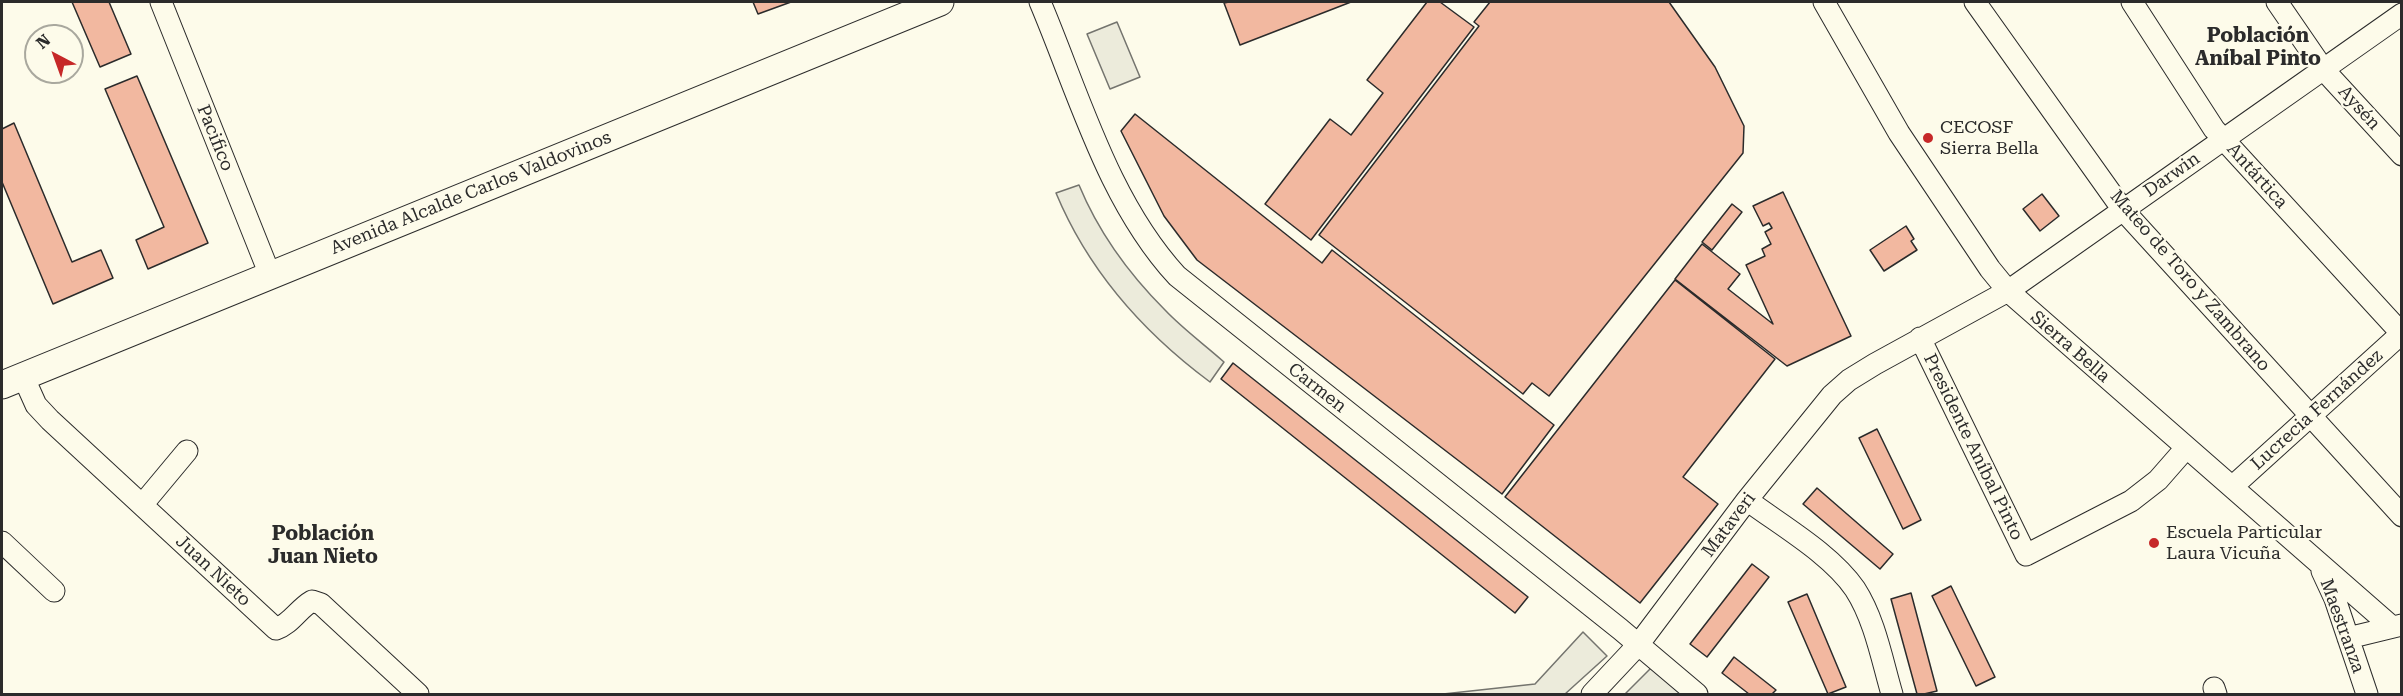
<!DOCTYPE html>
<meta charset="utf-8">
<style>
body{margin:0}
#map{position:relative;width:2403px;height:696px;overflow:hidden;background:#fdfbea;font-family:"Roboto Serif",serif}
canvas{display:block}
.frame{position:absolute;inset:0;border:3px solid #2b2b2b;pointer-events:none}
.north{position:absolute;left:24px;top:24px;width:60px;height:60px;box-sizing:border-box;background:#fdfbea;border:2px solid #a9a89e;border-radius:50%;rotate:319deg;font-size:16px;font-weight:700;line-height:24px;text-align:center;color:#2b2b2b}
.north::after{content:'';display:block;margin:auto;width:21px;height:27px;background:#c62828;clip-path:polygon(50% 0,100% 100%,50% 72%,0 100%)}
</style>
<div id="map">
<canvas width="2403" height="696"></canvas>
<div class="frame"></div>
<div class="north">N</div>
</div>
<script>
const ctx = document.querySelector('canvas').getContext('2d');
ctx.lineJoin = 'round';
function paint(path, color) { ctx.fillStyle = color; ctx.fill(path, 'evenodd'); }
function trace(path, color, width, dash) { ctx.strokeStyle = color; ctx.lineWidth = width; ctx.lineCap = dash ? 'butt' : 'round'; ctx.setLineDash(dash || []); ctx.stroke(path); }
function label(font, color, halo, rows, align = 'center') {
  ctx.font = font + ' "Roboto Serif",serif'; ctx.lineWidth = 4.5; ctx.setLineDash([]); ctx.textBaseline = 'middle'; ctx.strokeStyle = halo; ctx.fillStyle = color; for (const [text, x, y, turn = 0] of rows) {
    ctx.save(); ctx.translate(x, y); ctx.rotate((+turn || 0) * Math.PI / 180); ctx.textAlign = isNaN(turn) ? turn : align; if (halo) ctx.strokeText(text, 0, 0); ctx.fillText(text, 0, 0); ctx.restore();
  }
}
const green = new Path2D(`
 M1117,22l23,55 -30,12 -23,-55z
 M1079,185c19,46 51,90 86,125 18,19 40,35 59,52l-14,20c-66,-49 -122,-112 -154,-189z
 M1583,632l24,24 -42,38h-122l92,-10z
 M1651,668l30,26h-56z`);
const building = new Path2D(`
 M72,2h37l22,52 -31,13z
 M753,2h38l-33,12z
 M1229,2h122l-111,43 -16,-42z
 M1427,2h13l34,25 -163,213 -46,-36 65,-85 21,16 32,-42 -16,-13z
 M1490,2h179l46,65 29,59 -1,27 -194,243 -17,-13 -9,11 -204,-159 160,-209 -5,-4z
 M137,76l71,167 -60,26 -12,-29 28,-13 -59,-138z
 M1135,114l187,149 10,-13 222,175 -52,69 -305,-234 -33,-44 -43,-85z
 M14,123l58,139 29,-12 12,28 -60,26 -51,-122v-53z
 M1783,192l68,144 -64,30 -112,-87 27,-35 38,30 -12,15 45,35 -27,-59 19,-9 -3,-7 9,-5 -6,-12 7,-4 -3,-5 -6,3 -10,-20z
 M2042,194l17,22 -19,15 -17,-22z
 M1732,204l10,8 -30,38 -10,-8z
 M1906,226l8,13 -3,2 6,9 -33,21 -14,-21z
 M1675,280l100,79 -92,118 35,27 -78,99 -135,-106z
 M1233,363l295,234 -13,16 -294,-234z
 M1877,429l44,91 -18,9 -44,-91z
 M1817,488l76,66 -13,15 -77,-65z
 M1752,564l17,13 -62,80 -17,-13z
 M1951,586l44,91 -19,9 -44,-90z
 M1911,593l26,98 -13,3h-7l-26,-95z
 M1807,594l39,93 -18,7 -40,-92z
 M1734,657l42,33 -4,4h-23l-27,-21z`);
const minor = new Path2D(`
 M161,2l109,273
 M1040,2c39,92 68,199 137,274l443,353 77,65
 M1824,2l75,131 91,136 18,22 384,336
 M1975,2l148,208 279,306
 M2132,2l82,127 188,205
 M2277,2l46,67 79,86
 M1920,338l106,217 105,-54 27,-21 28,-32
 M23,376l13,29 14,15 226,209c15,-5 22,-20 36,-28l9,3 97,90
 M2232,487l170,-154
 M1747,500c35,26 84,54 108,89 20,31 27,71 37,105
 M142,505l45,-54
 M2,542l52,49
 M2322,571l13,28 32,95
 M2348,638l54,-13
 M2214,688l2,6
 M1592,694l46,-49 109,-145 85,-105 17,-15 26,-16 133,-73 394,-277`);
const major = new Path2D(`
 M2,385l938,-383`);
const markers = [
 [1928,138,6,"#c62828"],
 [2154,543,6,"#c62828"]
];
const streetNames = [
 ["Aysén",2359,108,48],
 ["Pacifico",215,138,68],
 ["Darwin",2172,175,-35],
 ["Antártica",2257,176,48],
 ["Avenida Alcalde Carlos Valdovinos",471,193,-22],
 ["Mateo de Toro y Zambrano",2190,281,49],
 ["Sierra Bella",2070,347,41],
 ["Carmen",1317,388,38],
 ["Lucrecia Fernández",2317,410,-42],
 ["Presidente Aníbal Pinto",1973,447,64],
 ["Mataveri",1729,525,-53],
 ["Juan Nieto",213,571,43],
 ["Maestranza",2342,626,70]
];
const poiNames = [
 ["CECOSF",1940,128],
 ["Sierra Bella",1940,149],
 ["Escuela Particular",2166,533],
 ["Laura Vicuña",2166,554]
];
const neighbourhoodNames = [
 ["Población",2258,36],
 ["Aníbal Pinto",2258,59],
 ["Población",323,534],
 ["Juan Nieto",323,557]
];
paint(green, '#ecebdb');
trace(green, '#74746e', 1.5);
paint(building, '#f2b8a0');
trace(building, '#2b2b2b', 1.5);
trace(minor, '#2b2b2b', 23);
trace(major, '#2b2b2b', 29);
trace(minor, '#fdfbea', 21);
trace(major, '#fdfbea', 27);
for (const [x, y, r, color] of markers) { const dot = new Path2D(); dot.arc(x, y, r, 0, 2 * Math.PI); ctx.fillStyle = color; ctx.fill(dot); trace(dot, '#fdfbea', 2); }
label('18px', '#2b2b2b', '#fdfbea', streetNames);
label('18px', '#2b2b2b', '#fdfbea', poiNames, 'left');
label('bold 20px', '#2b2b2b', '#fdfbea', neighbourhoodNames);
</script>
